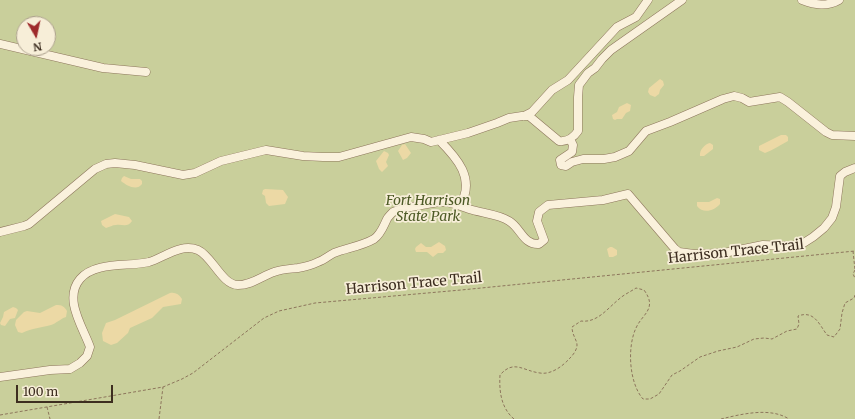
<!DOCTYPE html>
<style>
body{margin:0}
#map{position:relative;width:855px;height:419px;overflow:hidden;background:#f0e4c8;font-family:Merriweather,serif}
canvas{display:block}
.north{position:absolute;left:16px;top:16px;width:40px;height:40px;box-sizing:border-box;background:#f7eed8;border:1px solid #ada18e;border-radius:50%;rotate:171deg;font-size:11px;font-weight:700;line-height:16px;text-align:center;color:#3d2e20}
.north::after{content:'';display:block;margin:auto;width:14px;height:18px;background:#9e2a2b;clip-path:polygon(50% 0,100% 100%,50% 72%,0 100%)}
.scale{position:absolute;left:16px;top:385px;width:97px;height:18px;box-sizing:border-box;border:2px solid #3d2e20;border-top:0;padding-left:5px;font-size:12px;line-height:14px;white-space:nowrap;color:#3d2e20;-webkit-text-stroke:3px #f7eed8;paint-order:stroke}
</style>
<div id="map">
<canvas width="855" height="419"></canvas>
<div class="north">N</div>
<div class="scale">100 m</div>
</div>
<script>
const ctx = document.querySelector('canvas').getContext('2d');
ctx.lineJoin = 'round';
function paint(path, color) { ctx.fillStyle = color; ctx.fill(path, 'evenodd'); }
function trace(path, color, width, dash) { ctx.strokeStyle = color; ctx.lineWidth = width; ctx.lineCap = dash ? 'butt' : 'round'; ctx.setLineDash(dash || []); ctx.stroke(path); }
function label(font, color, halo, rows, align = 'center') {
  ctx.font = font + ' Merriweather,serif'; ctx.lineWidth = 3.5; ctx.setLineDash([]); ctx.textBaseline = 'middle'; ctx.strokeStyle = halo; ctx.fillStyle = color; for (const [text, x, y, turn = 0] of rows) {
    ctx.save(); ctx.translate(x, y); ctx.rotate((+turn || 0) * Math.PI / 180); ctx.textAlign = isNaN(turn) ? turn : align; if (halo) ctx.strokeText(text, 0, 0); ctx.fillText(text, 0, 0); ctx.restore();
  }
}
const green = new Path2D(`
 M0,0h855v419h-855zM24,24h24v24h-24z`);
const sand = new Path2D(`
 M660,79l3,2 1,4 -4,5 -1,4 -4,3 -5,-2 -2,-3 1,-4z
 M627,103l4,2 -1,6 -4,2 -4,6h-5l-2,1 -2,-1 -1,-4 5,-3 2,-5z
 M781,135h5l2,2v4c-8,4 -15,9 -23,12l-6,-3v-4z
 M710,143l3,2v4l-9,7h-4c-1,-6 5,-12 10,-13z
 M405,144l6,9 -4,5 -4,2 -5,-9 4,-6z
 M384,151l4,2 1,2 -3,7 2,4 -6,6 -3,-3 -3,-8z
 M124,176l7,3h9l2,2v3c-5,7 -15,2 -21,-3l1,-3z
 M265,189l18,1 5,7 -3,7 -16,2 -3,-3 -1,-7 -3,-2 1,-4z
 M717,198l3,1v5c-6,7 -17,10 -23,2v-4h12z
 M115,214l14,3 3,4c-5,7 -9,3 -16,4 -4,0 -6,2 -10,3l-4,-3 -1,-4z
 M439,242l6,4 1,4 -3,3h-5l-5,4 -6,-5h-11l-1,-3 1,-2 5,-4 5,4h5z
 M610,247h2l5,3v5l-4,2h-4l-2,-8z
 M170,293c5,-1 9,1 12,6l-1,5 -18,3 -11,11 -22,10 -2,5 -11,10 -6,2 -8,-4 -1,-8 4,-10 9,-3z
 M56,305c6,0 8,1 11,6l-1,6c-6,2 -9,6 -15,8 -11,3 -18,3 -29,8l-4,-1 -3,-7 1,-5 8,-8 3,-1 13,2z
 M13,307l3,1 2,2 -3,8 -5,1 -5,7 -4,-1 -1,-2 3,-6 1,-5z`);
const path = new Path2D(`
 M853,251l2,19
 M855,270l-2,4 2,4
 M47,407l3,12
 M0,415l163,-28 19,-8 11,-6 71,-55 15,-7 36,-8 146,-13 394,-39
 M159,419l4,-32
 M514,419c-13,-11 -15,-28 -14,-44 14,-16 23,-4 40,-2 11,2 23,-7 30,-15 3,-3 7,-8 7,-13 0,-5 -5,-10 -5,-18l9,-6c16,2 26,-12 37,-21 5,-5 12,-8 18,-12l8,2c14,19 -2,24 -8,38 -9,19 -7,55 7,71h7l9,-5 13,-19 8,-4 20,-14 18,-6 19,-4 17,-8 10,-1 8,1 15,-8 10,-2 2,-5 -1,-8c16,-6 21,8 29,19l7,2 6,-8 2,-16 3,-10 9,-5 1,-3
 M721,419c21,-5 49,-12 68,0`);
const minor = new Path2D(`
 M802,0c13,5 25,7 37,0
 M0,44l103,24 43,4
 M524,116l8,-4 20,-22 16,-10 49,-53 19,-10 12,-17
 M570,139l3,6 -1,7 -12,8 1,5 5,1 6,-4 11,-3h21l11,-2 14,-6 17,-20 24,-9 53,-23 11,-3 8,2 7,4 31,-5 8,5 38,30 6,3 23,1
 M439,140c18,18 37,39 21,65
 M0,232l24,-6 5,-2 66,-55 11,-5 9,-1 20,2 48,10 12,-2 26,-12 45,-11 37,6 20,1h16l72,-20 13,2 7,3 37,-9 29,-10 12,-5 13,-2h7l30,25c8,1 15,-4 19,-10v-34l1,-12 9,-12 7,-5 7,-9 9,-9 71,-50
 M0,377l50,-7 20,-1 10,-6 7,-7 3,-9c-7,-20 -27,-48 -10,-68 15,-18 49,-12 69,-17 16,-5 32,-19 49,-12 14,6 24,35 40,35 14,0 24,-9 36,-13 8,-3 16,-3 24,-4 6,-1 14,-3 20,-6 6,-2 10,-6 16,-9 13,-5 28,-7 40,-14 7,-5 9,-12 13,-20 1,-2 4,-5 6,-7 4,-3 43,-10 50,-10 9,0 17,4 26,7 12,4 30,5 40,12 12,7 14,24 30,23l5,-4 -7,-19 2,-9 9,-7 55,-5 25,-6 47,55 4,3 15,2 30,-1 39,-8 25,1 14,-2 11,-7 11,-9 8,-10 4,-11 4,-31 5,-4 10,-4`);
const parkNames = [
 ["Fort Harrison",428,201],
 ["State Park",428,217]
];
const streetNames = [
 ["Harrison Trace Trail",736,252,-6],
 ["Harrison Trace Trail",414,284,-5]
];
paint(green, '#c9cf9b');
paint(sand, '#ecd9a5');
trace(minor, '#8d765c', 9);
trace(path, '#8d765c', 1, [3, 2]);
trace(minor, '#faf1dc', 8);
label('italic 14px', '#4d5a26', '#f7eed8', parkNames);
label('14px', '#3d2e20', '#f7eed8', streetNames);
</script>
